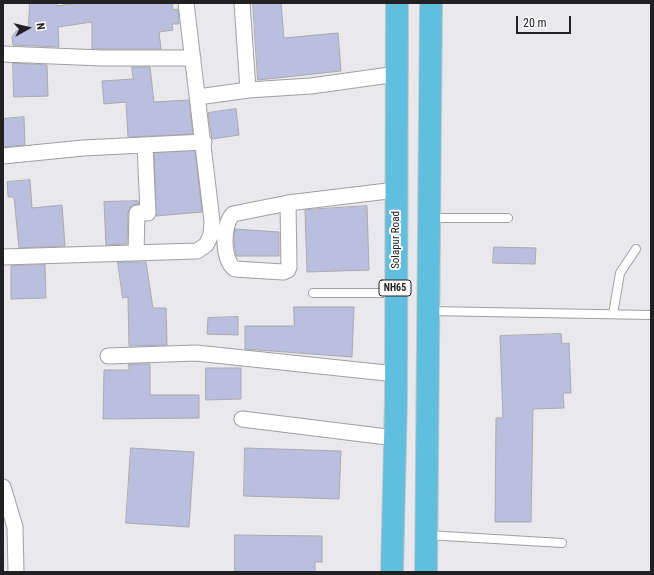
<!DOCTYPE html>
<style>
body{margin:0}
#map{position:relative;width:654px;height:575px;overflow:hidden;background:#e8e8ed;font-family:"Roboto Condensed",sans-serif}
canvas{display:block}
.frame{position:absolute;inset:0;border:4px solid #212022;pointer-events:none}
.north{position:absolute;left:8px;top:8px;width:40px;height:40px;-webkit-text-stroke:3px #fff;paint-order:stroke;rotate:82deg;font-size:11px;font-weight:700;line-height:16px;text-align:center;color:#212022}
.north::after{content:'';display:block;margin:auto;width:14px;height:18px;background:#212022;clip-path:polygon(50% 0,100% 100%,50% 72%,0 100%)}
.scale{position:absolute;left:516px;top:16px;width:55px;height:18px;box-sizing:border-box;border:2px solid #212022;border-top:0;padding-left:5px;font-size:12px;line-height:14px;white-space:nowrap;color:#212022;-webkit-text-stroke:3px #fff;paint-order:stroke}
</style>
<div id="map">
<canvas width="654" height="575"></canvas>
<div class="frame"></div>
<div class="north">N</div>
<div class="scale">20 m</div>
</div>
<script>
const ctx = document.querySelector('canvas').getContext('2d');
ctx.lineJoin = 'round';
function paint(path, color) { ctx.fillStyle = color; ctx.fill(path, 'evenodd'); }
function trace(path, color, width, dash) { ctx.strokeStyle = color; ctx.lineWidth = width; ctx.lineCap = dash ? 'butt' : 'round'; ctx.setLineDash(dash || []); ctx.stroke(path); }
function label(font, color, halo, rows, align = 'center') {
  ctx.font = font + ' "Roboto Condensed",sans-serif'; ctx.lineWidth = 4; ctx.setLineDash([]); ctx.textBaseline = 'middle'; ctx.strokeStyle = halo; ctx.fillStyle = color; for (const [text, x, y, turn = 0] of rows) {
    ctx.save(); ctx.translate(x, y); ctx.rotate((+turn || 0) * Math.PI / 180); ctx.textAlign = isNaN(turn) ? turn : align; if (halo) ctx.strokeText(text, 0, 0); ctx.fillText(text, 0, 0); ctx.restore();
  }
}
const building = new Path2D(`
 M30,3h27v3l20,-3h95l1,7 5,-1 1,15h-7l1,6 -14,2 2,17h-69v-27l-34,5 1,20 -46,-2 -1,-8 5,-7 11,-1z
 M253,3h28l3,35 54,-5 3,38 -83,9z
 M13,63l34,2 1,31 -34,1z
 M132,67h18l4,35 35,-2 4,34 -65,3 -2,-35 -22,2 -2,-23 31,-2z
 M236,109l3,26 -27,4 -4,-26z
 M24,117l1,28 -22,2v-28z
 M195,151l7,61 -46,4 -2,-63z
 M30,180l2,28 30,-3 3,41 -46,2 -5,-51h-6l-1,-15z
 M138,201l1,3 -7,1 -4,7 -1,32 -21,1 -2,-43z
 M367,206l2,64 -62,2 -2,-62z
 M235,229l44,3v24h-43l-2,-14z
 M494,247l42,1 -1,16 -42,-1z
 M118,262h28l7,46h13l1,37 -38,1 -1,-49 -5,1z
 M45,265l1,33 -35,1v-33z
 M294,307h60l-2,50 -107,-8v-23h49z
 M238,317v18l-31,-1 1,-16z
 M561,334l1,10 7,-1 2,50h-8l1,15 -31,1 -2,113h-36l1,-104h7l-3,-82z
 M129,364h21v31h49v23l-96,1 1,-49h25z
 M206,368h35v31l-35,1z
 M131,448l63,4 -5,75 -63,-4z
 M245,448l96,3 -2,48 -95,-3z
 M235,535l87,1v26h-7v10h-80z`);
const lane = new Path2D(`
 M430,218h78
 M313,293h82
 M429,311l222,4
 M613,314l7,-41 16,-24
 M427,535l135,8`);
const street = new Path2D(`
 M242,3l6,87
 M3,54l99,4h91
 M198,97l50,-7 63,-4 86,-12
 M3,156l80,-8 121,-6
 M288,203l1,64 -1,3 -5,2 -48,-3c-13,-8 -13,-44 -2,-55l55,-11 108,-13
 M136,253l1,-40h11l-3,-68
 M3,257l194,-6 9,-6 5,-10 1,-14 -26,-218
 M108,356l88,-3 200,21
 M242,419l153,19
 M3,487l12,40 1,45`);
const highway = new Path2D(`
 M392,572l4,-172 1,-397
 M426,572l5,-569`);
const shields = [
 [395,288,32]
];
const shieldNames = [
 ["NH65",395,288]
];
const streetNames = [
 ["Solapur Road",396,240,-90]
];
paint(building, '#babedf');
trace(building, '#a9a9ae', 1);
trace(lane, '#9f9fa4', 10);
trace(street, '#9f9fa4', 17);
trace(highway, '#c5c5c6', 24);
trace(lane, '#fff', 8);
trace(street, '#fff', 15);
trace(highway, '#60bfdf', 22);
for (const [x, y, w] of shields) { const box = new Path2D(); box.roundRect(x - w / 2, y - 8, w, 16, 3); ctx.fillStyle = '#fff'; ctx.fill(box); trace(box, '#212022', 1); }
label('bold 10px', '#212022', null, shieldNames);
label('11px', '#212022', '#fff', streetNames);
</script>
